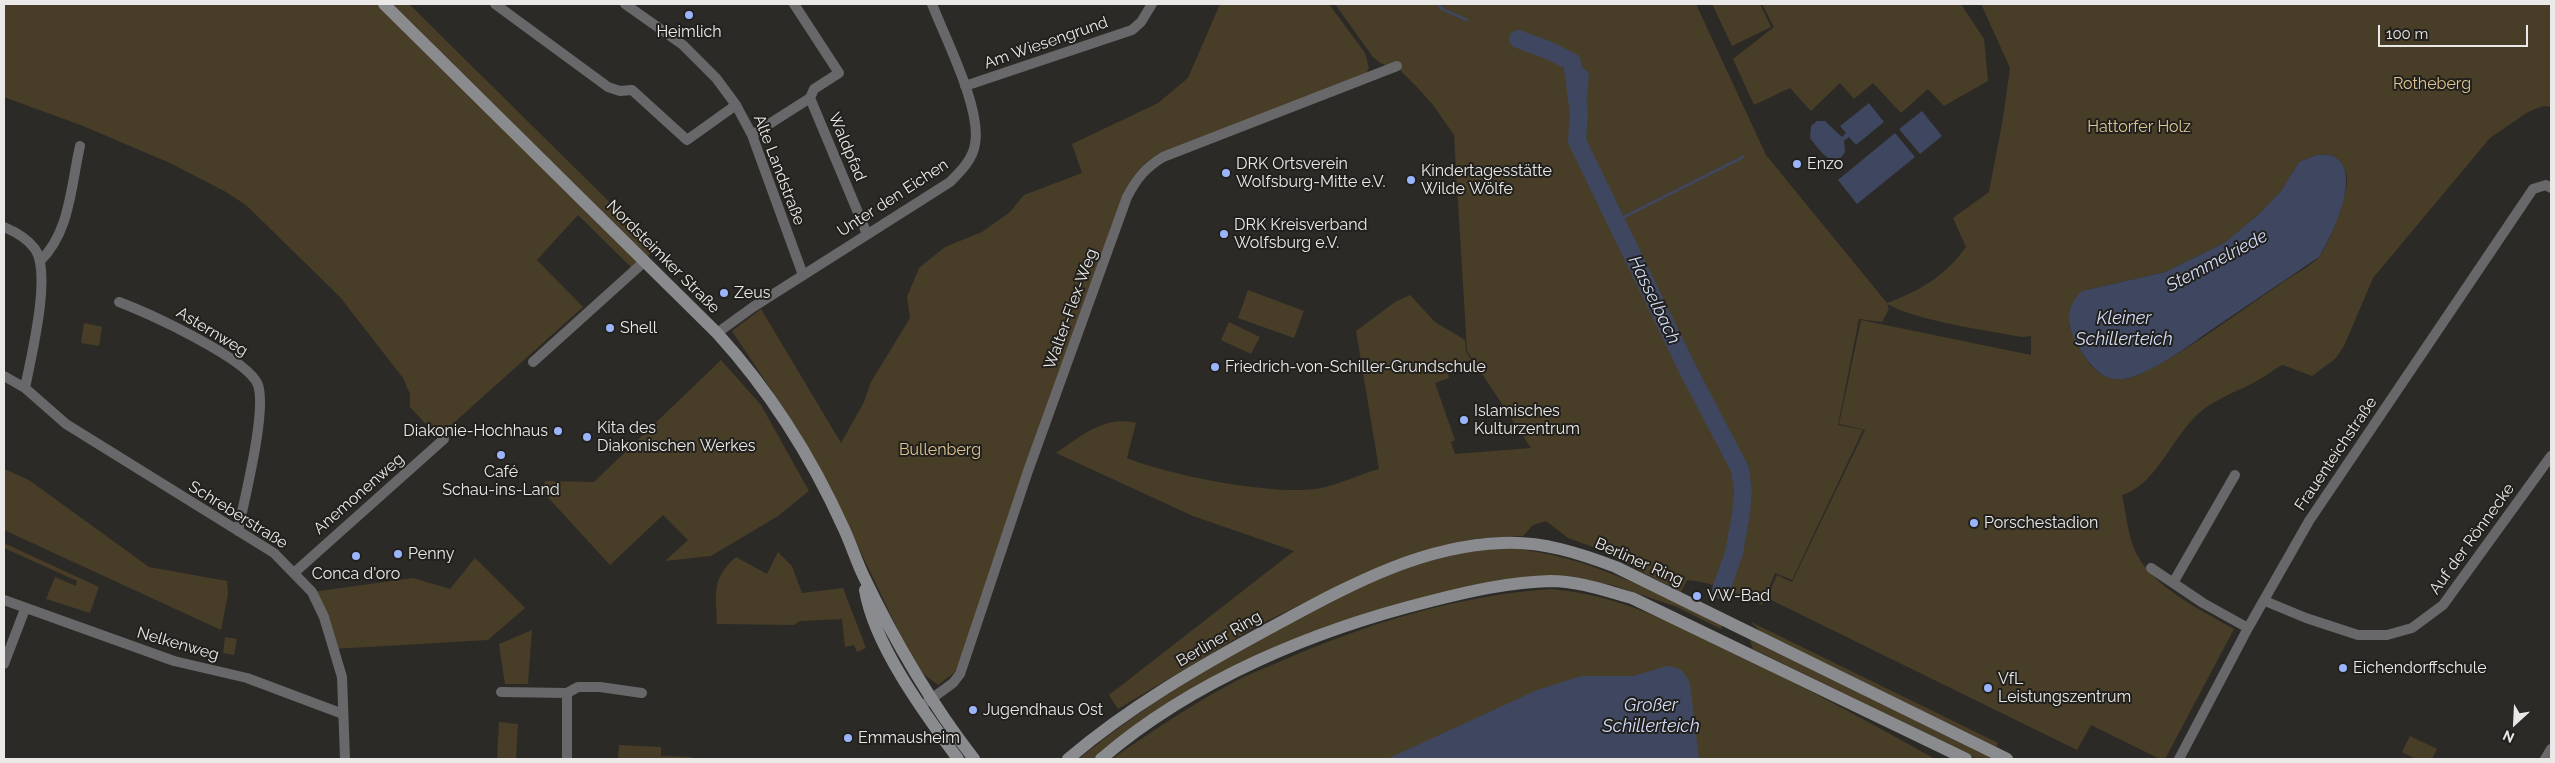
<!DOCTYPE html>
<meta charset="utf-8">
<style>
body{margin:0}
#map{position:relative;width:2555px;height:763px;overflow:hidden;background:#2c2a27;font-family:Raleway,sans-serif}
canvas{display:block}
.frame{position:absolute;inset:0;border:5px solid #eae9e7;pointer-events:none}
.north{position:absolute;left:2490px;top:698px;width:50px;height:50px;-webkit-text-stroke:4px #22201d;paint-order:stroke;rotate:205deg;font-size:14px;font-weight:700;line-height:20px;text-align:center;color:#eae9e7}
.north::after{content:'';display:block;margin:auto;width:18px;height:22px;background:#eae9e7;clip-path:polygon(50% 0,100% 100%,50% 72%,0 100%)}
.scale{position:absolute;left:2378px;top:25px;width:150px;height:22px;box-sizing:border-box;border:2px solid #eae9e7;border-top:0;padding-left:6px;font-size:15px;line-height:18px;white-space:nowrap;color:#eae9e7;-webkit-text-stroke:4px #22201d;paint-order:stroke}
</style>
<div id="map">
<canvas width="2555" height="763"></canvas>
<div class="frame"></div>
<div class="north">N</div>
<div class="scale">100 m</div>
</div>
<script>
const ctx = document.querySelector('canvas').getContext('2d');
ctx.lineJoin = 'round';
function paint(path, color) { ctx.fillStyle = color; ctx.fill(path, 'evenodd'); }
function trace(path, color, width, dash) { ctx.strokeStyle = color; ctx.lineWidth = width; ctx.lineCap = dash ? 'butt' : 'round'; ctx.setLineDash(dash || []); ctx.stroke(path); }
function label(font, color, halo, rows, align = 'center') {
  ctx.font = font + ' Raleway,sans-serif'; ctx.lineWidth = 4; ctx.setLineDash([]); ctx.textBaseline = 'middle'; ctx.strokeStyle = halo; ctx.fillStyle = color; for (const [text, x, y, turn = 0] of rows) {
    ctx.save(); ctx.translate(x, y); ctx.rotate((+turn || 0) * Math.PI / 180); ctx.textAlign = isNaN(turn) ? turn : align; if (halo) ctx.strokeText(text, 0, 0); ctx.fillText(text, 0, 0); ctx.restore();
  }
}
const green = new Path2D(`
 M4,4h405l247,244 -22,22 -56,-55 -41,45 46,47 -145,130 -28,-30v-13l-7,-16 -63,-81 -94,-92 -20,-13 -56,-29 -87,-37 -79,-29z
 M1220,4h109l36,49 4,15 -4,8 -205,77c-20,12 -27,21 -37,42l-150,440 -18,37 -17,13 -22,-17 -80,-168 -38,-70 -66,-99 29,-22 80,134 23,-41 7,-20 39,-64 -3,-21 12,-29 26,-21 37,-15 28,-20 14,-17 58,-22 -10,-29 86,-41 30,-25z
 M1335,4h361l70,151 121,148c33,-12 58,-27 79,-56l-13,-29 36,-26 14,-74 7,-50 -29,-64h570v103l-8,-1 -15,6 -38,26 -117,140 -29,68 -9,13 -23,17 -29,-11c-9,3 -14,10 -23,14 -20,12 -50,21 -66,39 -23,23 -40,68 -72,77 4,18 6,40 13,56 17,36 66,59 99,78l-69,130h-5l-69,-34 -14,25 -310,-152 10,-23 15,7 73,-152 -26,-6 22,-104 170,35v-19l-9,1c-37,-7 -105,-16 -135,-33l2,5 -7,13 -23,-3 -21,106 25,5 -71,150 -17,-7 -13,32c-24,-11 -48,-23 -75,-25l-6,12 -83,-43 -30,-11 -22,-17 -13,4 -10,11 -43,2 -31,6 -89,31 -105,52 -137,82 -9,-14 185,-144 -101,-35 -137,-63c25,-17 49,-38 80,-30l-9,35c41,17 151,39 194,30 20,-4 39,-14 58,-19l-23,-138 39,-29 15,-7 25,27 30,18 1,11 5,9 -24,9 2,9 -14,5 20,57 -4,2 4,12 76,-6 -64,-97 -13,-216 -21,-30 -17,-19 -17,-17 -19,-6 -7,-6zM2316,155c6,0 14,-1 19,2 6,3 12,15 12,22 1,14 -18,66 -28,78 -7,9 -30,20 -40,28 -45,30 -89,65 -137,88 -8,5 -20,7 -29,6 -23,-4 -37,-36 -44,-54l13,-34 83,-19 59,-29 35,-29 22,-23 18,-29z
 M1712,4h48l11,23 -39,19z
 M1762,4h199l23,35 4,42 -44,25 -16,-17 -27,24 -28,-30 -19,16 -14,-16 -29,28 -21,-23 -36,17 -21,-46 41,-32z
 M1248,290l56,21 -10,27 -56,-20z
 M1229,322l31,15 -9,17 -30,-14z
 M84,323l18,4 -3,19 -18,-3z
 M721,360l40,45 48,86 -31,25 -67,40 -46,5 23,-21 -25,-25 -53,50 -68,-74 3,-10 49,1z
 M4,469l25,11 120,87 78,14 1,13 -7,36 -217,-100z
 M4,543l95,44 -9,26 -44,-14 9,-22 21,9 1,-5 -73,-33z
 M1508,548c80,7 143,43 214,77l-1,4 -44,-22 -65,-22 -59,-10 -264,67 -181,105 -14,12h-15c68,-56 144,-102 223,-143 66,-34 131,-65 206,-68z
 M778,552l14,14 10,27 41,-5 23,60 -9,4 -3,-7 -9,2 -3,-28 -42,2 -6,4 -77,-1c-1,-31 -6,-45 19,-67l31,17z
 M475,558l50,50 -37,32 -155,9 -21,-57 101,-14 37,11z
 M1551,589c70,6 123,35 185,65 68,33 134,68 199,105h-823c40,-28 79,-54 122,-77 16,-9 34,-15 52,-23 83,-36 174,-64 265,-70z
 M1751,622l247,121 -2,4 -235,-115z
 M532,630l-4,54h-23l-6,-40z
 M225,637l12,2 -3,16 -11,-2z
 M1750,640l247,119h-20l-224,-110z
 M499,722l19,2 -2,35h-19z
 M2410,736l27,13 -5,10h-16l-14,-7z
 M619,745l42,2v9l31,1v2h-74z`);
const water = new Path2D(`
 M1572,62l9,3 8,9 -2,25 -8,14 -10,-12z
 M1869,103l15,19 -28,23 -7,-8 -5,4 1,11c-11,21 -27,-4 -35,-14l1,-12 6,-5h8l17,16 4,-4 -6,-7z
 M1922,111l20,25 -22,18 -21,-25z
 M1895,133l20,24 -58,47 -19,-24z
 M2316,155c6,0 14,-1 19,2 28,16 -4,81 -16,100 -35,24 -70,47 -105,71 -23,16 -48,35 -74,46 -8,4 -18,6 -27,5 -18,-3 -33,-28 -40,-43 -7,-17 -5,-32 9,-45l83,-19 59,-29 35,-29 22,-23 18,-29z
 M1667,666c13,0 19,7 23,18l9,75h-312l150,-69 44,-14h52z`);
const stream = new Path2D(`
 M1438,4l4,5 25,11
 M1616,221l127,-64`);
const river = new Path2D(`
 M1518,39l30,11 24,12 7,51 -2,28 113,233 50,95 3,22 -2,23 -7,39 -13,37`);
const street = new Path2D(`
 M495,4l113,83 12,4 12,-1 55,50 49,-35
 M625,4l58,41 33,33 20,27 16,30 51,140
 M965,86l167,-56 9,-8 11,-18
 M810,98l57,136
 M752,135l58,-37 4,-9 25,-16 -45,-69
 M4,227c12,5 23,11 31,22 17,25 -4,108 -10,139
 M40,261c30,-28 31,-76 40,-115
 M119,302c27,10 130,57 139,83 9,27 -14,115 -20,146
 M717,333l36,-26 197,-125c11,-11 23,-23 25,-38 7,-35 -30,-106 -43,-140
 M533,362l112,-101
 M4,376l21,12 41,36 208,129 38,39 12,25 18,60 3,82
 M2151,568l52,35 45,25
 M295,572l149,-133
 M2173,583l62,-108
 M4,600l170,61 73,17 96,36
 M2265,601l41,17 52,17h29l25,-7 31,-23 108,-149
 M4,664l21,-55
 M501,692l66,1 11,-6h22l42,6
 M567,693v66
 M927,702l26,-19 7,-9 68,-203 99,-274c10,-19 18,-29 36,-40l234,-91
 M2179,759l69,-131 61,-107 224,-332 13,-4 5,3
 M2545,759l6,-10`);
const secondary = new Path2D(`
 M384,4l333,329c53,58 95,125 127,196 7,15 12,31 19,46 31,65 67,127 111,184
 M865,590c9,55 60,124 93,169
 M1068,759c61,-52 132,-93 202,-131 73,-39 147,-82 232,-85 40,-2 77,10 114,24l391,192
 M1101,759c92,-79 213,-129 330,-158 39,-10 79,-19 120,-20 27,0 55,10 81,17l334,161`);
const markers = [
 [689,15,5,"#9bb5fd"],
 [1797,164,5,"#9bb5fd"],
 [1226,173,5,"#9bb5fd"],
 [1411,180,5,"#9bb5fd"],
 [1224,234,5,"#9bb5fd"],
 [724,293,5,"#9bb5fd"],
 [610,328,5,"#9bb5fd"],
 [1215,367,5,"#9bb5fd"],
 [1464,420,5,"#9bb5fd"],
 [558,431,5,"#9bb5fd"],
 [587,437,5,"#9bb5fd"],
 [501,455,5,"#9bb5fd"],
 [1974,523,5,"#9bb5fd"],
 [398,554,5,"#9bb5fd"],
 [356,556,5,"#9bb5fd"],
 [1697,596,5,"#9bb5fd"],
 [2343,668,5,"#9bb5fd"],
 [1988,688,5,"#9bb5fd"],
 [973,710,5,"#9bb5fd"],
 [848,738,5,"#9bb5fd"]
];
const poiNames = [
 ["Heimlich",689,32,"center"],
 ["DRK Ortsverein",1236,164],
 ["Wolfsburg-Mitte e.V.",1236,182],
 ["Enzo",1807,164],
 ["Kindertagesstätte",1421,171],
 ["Wilde Wölfe",1421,189],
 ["DRK Kreisverband",1234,225],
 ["Wolfsburg e.V.",1234,243],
 ["Zeus",734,293],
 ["Shell",620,328],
 ["Friedrich-von-Schiller-Grundschule",1225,367],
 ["Islamisches",1474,411],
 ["Kulturzentrum",1474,429],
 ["Kita des",597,428],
 ["Diakonischen Werkes",597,446],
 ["Diakonie-Hochhaus",548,431,"right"],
 ["Café",501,472,"center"],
 ["Schau-ins-Land",501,490,"center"],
 ["Porschestadion",1984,523],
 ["Penny",408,554],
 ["Conca d'oro",356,574,"center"],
 ["VW-Bad",1707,596],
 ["Eichendorffschule",2353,668],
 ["VfL",1998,679],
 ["Leistungszentrum",1998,697],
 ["Jugendhaus Ost",983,710],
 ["Emmausheim",858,738]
];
const streetNames = [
 ["Am Wiesengrund",1046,43,-19],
 ["Waldpfad",847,147,67],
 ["Alte Landstraße",779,170,69],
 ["Unter den Eichen",893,198,-33],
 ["Nordsteimker Straße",663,257,45],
 ["Walter-Flex-Weg",1071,309,-70],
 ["Asternweg",212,332,31],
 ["Frauenteichstraße",2336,454,-56],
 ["Anemonenweg",359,494,-41],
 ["Schreberstraße",238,515,32],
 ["Auf der Rönnecke",2472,539,-54],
 ["Berliner Ring",1639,562,24],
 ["Berliner Ring",1219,639,-30],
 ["Nelkenweg",178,644,16]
];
const parkNames = [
 ["Rotheberg",2432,84],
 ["Hattorfer Holz",2139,127],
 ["Bullenberg",940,450]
];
const waterNames = [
 ["Stemmelriede",2217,261,-28],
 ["Hasselbach",1654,300,64],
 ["Kleiner",2124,319],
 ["Schillerteich",2124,340],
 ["Großer",1651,706],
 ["Schillerteich",1651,727]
];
paint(green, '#483d26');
paint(water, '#3e475f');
trace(stream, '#3e475f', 3);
trace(river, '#3e475f', 18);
trace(street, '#68686a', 10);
trace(secondary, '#8a8b8e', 12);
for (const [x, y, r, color] of markers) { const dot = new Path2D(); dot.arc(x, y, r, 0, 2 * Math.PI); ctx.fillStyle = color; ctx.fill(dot); trace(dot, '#22201d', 2); }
label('16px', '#eae9e7', '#22201d', poiNames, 'left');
label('16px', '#eae9e7', '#22201d', streetNames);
label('16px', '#ddc592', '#22201d', parkNames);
label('italic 18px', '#d0dcfa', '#22201d', waterNames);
</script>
